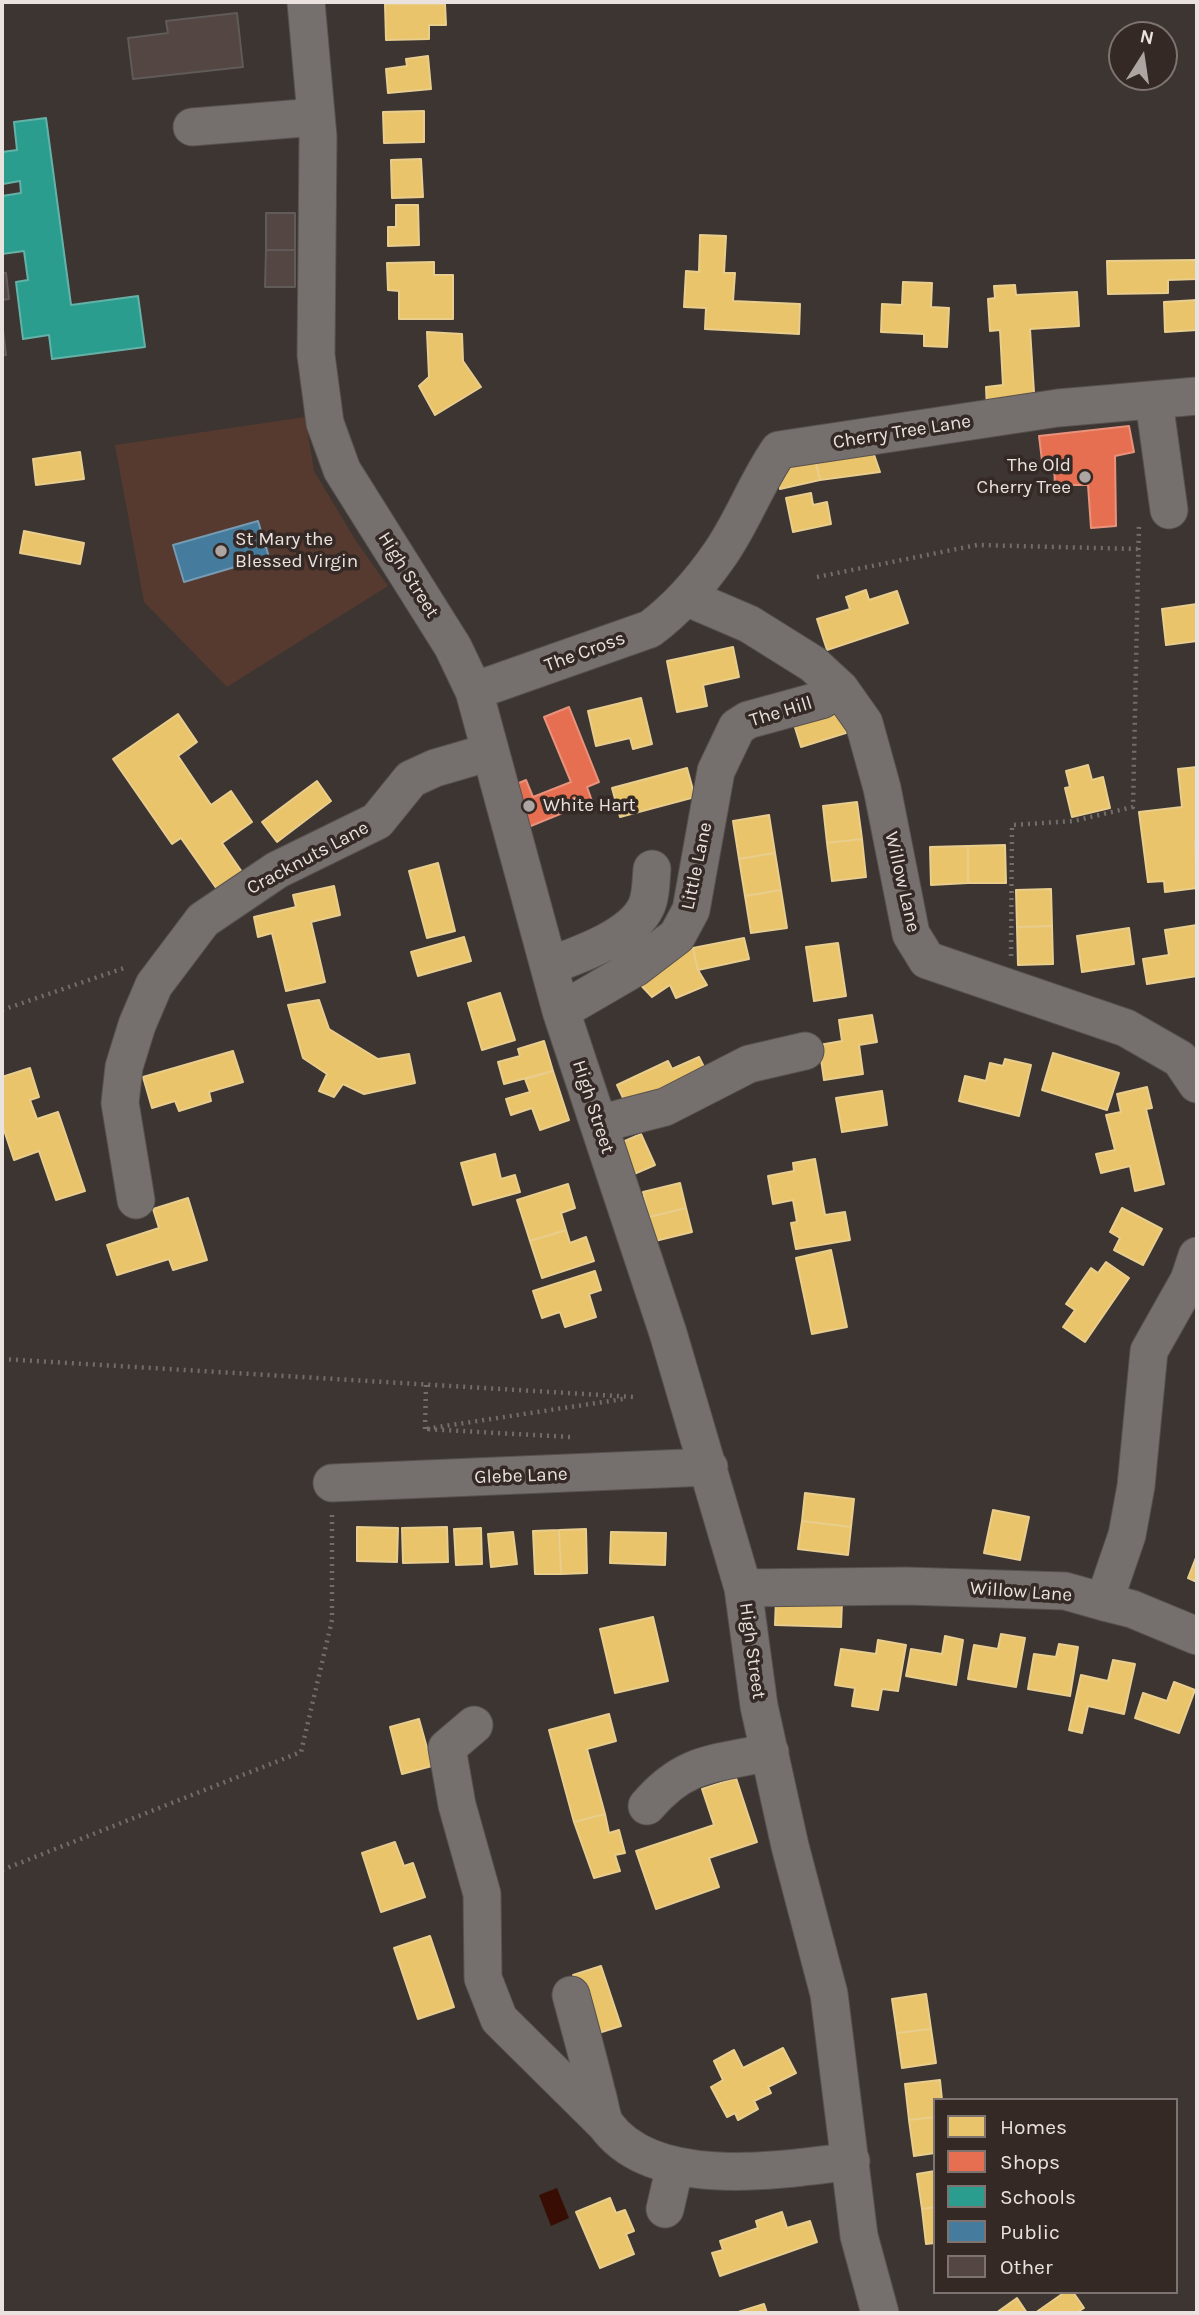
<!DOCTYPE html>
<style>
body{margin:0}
#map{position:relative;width:1199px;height:2315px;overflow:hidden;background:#3c3532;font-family:Karla,sans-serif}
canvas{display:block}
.frame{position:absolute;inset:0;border:4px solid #eae2df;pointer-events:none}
.legend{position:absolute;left:933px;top:2098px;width:245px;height:196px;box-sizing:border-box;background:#352926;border:2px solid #7d7370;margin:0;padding:9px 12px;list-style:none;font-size:21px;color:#eae2df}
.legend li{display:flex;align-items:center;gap:14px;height:35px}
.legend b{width:35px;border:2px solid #7d7370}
.north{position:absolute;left:1108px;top:21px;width:70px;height:70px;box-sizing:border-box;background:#352926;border:2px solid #7d7370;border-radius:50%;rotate:12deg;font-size:19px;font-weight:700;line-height:28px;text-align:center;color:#eae2df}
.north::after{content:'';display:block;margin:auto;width:24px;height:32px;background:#ada5a2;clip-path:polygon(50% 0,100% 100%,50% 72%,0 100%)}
</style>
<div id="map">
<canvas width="1199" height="2315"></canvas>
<div class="frame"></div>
<ul class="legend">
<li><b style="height:19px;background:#e9c46a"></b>Homes</li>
<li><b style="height:19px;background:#e76f51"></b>Shops</li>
<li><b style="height:19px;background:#2a9d8f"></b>Schools</li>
<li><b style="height:19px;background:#457b9d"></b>Public</li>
<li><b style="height:19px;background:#544743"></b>Other</li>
</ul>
<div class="north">N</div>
</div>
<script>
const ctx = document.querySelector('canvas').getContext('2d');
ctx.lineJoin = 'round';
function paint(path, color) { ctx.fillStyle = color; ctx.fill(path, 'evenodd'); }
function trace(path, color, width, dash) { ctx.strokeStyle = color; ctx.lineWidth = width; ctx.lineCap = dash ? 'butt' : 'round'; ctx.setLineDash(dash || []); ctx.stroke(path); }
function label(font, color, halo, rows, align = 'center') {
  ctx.font = font + ' Karla,sans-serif'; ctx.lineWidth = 7; ctx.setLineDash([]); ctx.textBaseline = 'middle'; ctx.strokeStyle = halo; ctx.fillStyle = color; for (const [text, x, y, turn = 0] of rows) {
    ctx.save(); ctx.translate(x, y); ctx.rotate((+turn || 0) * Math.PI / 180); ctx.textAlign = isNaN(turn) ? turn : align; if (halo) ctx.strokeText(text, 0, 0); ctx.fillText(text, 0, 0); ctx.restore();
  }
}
const green = new Path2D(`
 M305,417l9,54 42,70 32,45 -161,101 -83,-85 -29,-157z`);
const water = new Path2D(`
 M557,2188l12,30 -18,8 -12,-31z`);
const homes = new Path2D(`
 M385,4h60l1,21h-17v14l-43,1z
 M428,56l3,33 -43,4 -2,-24 21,-3 -1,-7z
 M424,111v31l-40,1 -1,-31z
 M421,159l2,38 -31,1 -1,-38z
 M396,205h22l1,40 -31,1v-19h8z
 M700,235l26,1 -2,37h11l-2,28 67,3 -1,30 -94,-5 1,-21 -22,-1 2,-36 13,1z
 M1196,260l1,19 -29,1v13l-60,1 -1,-33z
 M434,262v13h19v44h-54v-28l-11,-1 -1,-27z
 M903,282l29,1 -1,24 18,1 -2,39 -23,-1v-12l-43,-2 1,-28 20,1z
 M1015,285l1,10 61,-3 2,34 -49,3 5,79 -48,2 -1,-23 17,-2 -3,-55 -10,1 -2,-32 7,-1 -1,-12z
 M1197,300v30l-32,2 -1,-30z
 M427,332l35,2 1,27 18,26 -46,28 -16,-29 10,-9z
 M870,443l10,29 -60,8 -6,-25z
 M80,452l4,27 -48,6 -3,-26z
 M814,455l6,25 -40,9 -6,-25z
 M811,493l2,12 14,-3 4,22 -38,8 -7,-34z
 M24,531l60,12 -4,21 -60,-11z
 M866,590l3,10 28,-9 11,32 -81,27 -10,-31 33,-10 -4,-12z
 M1197,604v37l-31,4 -4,-36z
 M733,647l6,30 -36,8 4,21 -30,6 -10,-51z
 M641,698l11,46 -19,5 -3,-11 -34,8 -8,-35z
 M841,707l8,25 -48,15 -8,-26z
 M178,714l19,28 -19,14 33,49 20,-14 21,31 -30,21 22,32 -25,17 -38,-54 -9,6 -59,-85z
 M1088,765l4,15 11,-3 7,31 -38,9 -7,-29 5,-1 -4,-16z
 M1197,767v74h-2l2,47 -32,4 -1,-11 -16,1 -9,-70 43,-5 -4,-38z
 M687,768l8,29 -75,20 -8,-29z
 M317,781l14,20 -54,41 -15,-20z
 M857,802l5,37 -35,4 -4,-37z
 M769,815l6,38 -36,6 -6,-38z
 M862,839l4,38 -34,4 -5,-38z
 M1005,845l1,38h-38v-37z
 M968,846v37l-37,2 -1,-38z
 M775,853l6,37 -36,6 -6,-37z
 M438,863l17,68 -28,7 -18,-67z
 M334,886l6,29 -29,7 14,60 -39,9 -14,-58 -14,4 -4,-20 42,-10 -3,-12z
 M1051,889l1,37 -35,1 -1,-37z
 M781,890l6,38 -36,5 -6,-37z
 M1197,925v51l-50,8 -4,-25 26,-4 -4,-25z
 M1052,926l1,38 -35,1 -1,-38z
 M1129,928l5,36 -52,8 -5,-36z
 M464,937l7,24 -53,15 -7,-24z
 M744,938l5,21 -51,11 -5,-22z
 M838,943l8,53 -32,5 -8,-54z
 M693,948l5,22 9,15 -31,13 -6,-13 -18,12 -17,-18 22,-17z
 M500,993l15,47 -33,10 -14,-47z
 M319,1000l10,29 49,30 31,-5 6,29 -51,11 -21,-10 -9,13 -15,-6 8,-17 -24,-16 -15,-53z
 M872,1015l5,27 -18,3 4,29 -39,6 -5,-35 23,-4 -3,-21z
 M544,1041l9,30 -49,13 -6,-22 22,-6 -2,-7z
 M233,1051l10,31 -34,10 2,9 -32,10 -4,-10 -23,7 -9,-31z
 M1053,1053l66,20 -12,37 -65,-20z
 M699,1057l9,18 -79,36 -12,-26 51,-24 4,8z
 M1005,1059l26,6 -12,51 -60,-15 6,-25 21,5 4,-18 13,3z
 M30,1068l9,29 -9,3 7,19 21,-7 27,79 -29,9 -17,-49 -25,9 -12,-36v-47z
 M553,1071l16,49 -29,10 -8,-22 -21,7 -5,-16 24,-7 -5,-13z
 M1147,1087l5,21 -6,1 18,75 -29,7 -5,-25 -29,7 -5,-19 19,-4 -9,-35 15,-3 -4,-18z
 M882,1091l5,34 -45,7 -6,-34z
 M641,1134l14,31 -21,9 -14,-31z
 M495,1154l6,25 14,-4 5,17 -47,13 -12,-42z
 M815,1159l10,56 20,-3 5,28 -54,9 -5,-26 6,-1 -4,-22 -20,4 -5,-28 26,-5 -1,-8z
 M680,1183l6,25 -37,9 -6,-25z
 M568,1184l7,24 -14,5 5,17 -36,11 -13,-41z
 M188,1198l19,62 -34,10 -4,-11 -52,16 -10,-30 52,-17 -6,-19z
 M686,1208l6,24 -37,9 -6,-24z
 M1122,1208l40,21 -19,36 -29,-15 6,-12 -10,-6z
 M566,1230l4,13 16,-6 8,24 -52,17 -12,-37z
 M831,1250l16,77 -35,7 -16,-76z
 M1106,1262l23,16 -44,64 -22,-15 12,-17 -9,-6 25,-36 7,5z
 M595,1271l6,19 -12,4 7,23 -31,10 -5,-15 -18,6 -9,-27z
 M805,1493l49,6 -3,28 -49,-6z
 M993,1510l36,7 -9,43 -36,-7z
 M802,1521l49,6 -3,28 -50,-6z
 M357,1527l41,1 -1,34 -40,-1z
 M447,1527l1,35 -45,1 -1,-35z
 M481,1528l1,36 -26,1 -2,-36z
 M586,1529l1,44 -26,1 -2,-44z
 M559,1530l2,44h-26l-2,-43z
 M513,1532l4,32 -26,3 -3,-33z
 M611,1532l55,1 -1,32 -55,-2z
 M1197,1555v27l-9,-4z
 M776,1599l66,3 -1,25 -66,-2z
 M653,1617l15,64 -53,12 -15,-64z
 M1001,1634l24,4 -9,49 -48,-8 6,-34 24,4z
 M945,1636l18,4 -7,45 -50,-9 5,-27 31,5z
 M878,1640l28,5 -8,46 -16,-2 -4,21 -26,-4 3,-18 -20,-3 6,-36 35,5z
 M1059,1644l19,3 -8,49 -42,-7 6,-35 22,3z
 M1113,1660l22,4 -11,50 -36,-8 -6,27 -13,-3 12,-55 27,6z
 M1174,1682l21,8 -16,43 -44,-15 8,-25 24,8z
 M609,1714l7,27 -29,8 18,65 -31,8 -25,-92z
 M419,1719l13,47 -30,8 -12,-47z
 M736,1778l21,64 -48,16 10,29 -63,22 -20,-58 78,-26 -12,-36z
 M605,1814l4,19 10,-3 6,23 -10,2 5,16 -26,7 -20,-56z
 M395,1842l9,24 9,-3 12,34 -44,15 -19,-59z
 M430,1936l24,71 -36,12 -24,-71z
 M601,1966l20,60 -29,9 -19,-60z
 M926,1994l5,35 -34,4 -5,-34z
 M931,2029l5,34 -34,5 -5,-35z
 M783,2048l13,25 -28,14 3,6 -17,8 4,8 -20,11 -3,-7 -8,4 -16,-30 12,-7 -9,-19 20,-11 9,18z
 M940,2080l2,20h-7v17l-26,3 -4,-36z
 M935,2117v36l-21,3 -5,-36z
 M935,2171v36l-13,2 -5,-35z
 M610,2198l6,15 9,-3 9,21 -8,3 8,20 -34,14 -24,-56z
 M935,2207v36l-9,1 -4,-35z
 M782,2212l5,16 23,-7 7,21 -97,34 -8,-23 11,-3 -3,-9 38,-13 -2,-7z
 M1065,2292h8l11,16 -8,5h-41z
 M1017,2298l10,15h-31z
 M764,2304l3,9h-32z`);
const shops = new Path2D(`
 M1129,426l5,26 -19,4 1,70 -25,2 -3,-43h-33l-1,-20 -11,4 -4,-33z
 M569,707l30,75 -12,5 5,14 -71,29 -16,-41 21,-9 7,17 38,-15 -27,-65z`);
const schools = new Path2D(`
 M46,118l25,187 67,-9 7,51 -93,12 -3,-24 -26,4 -7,-57 12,-2 -4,-29 -22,3v-58l19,-3 -1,-12 -17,3 -1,-32 15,-2 -3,-28z`);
const public = new Path2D(`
 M258,521l11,36 -85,25 -11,-37z`);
const building = new Path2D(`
 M237,13l6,54 -110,12 -5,-41 40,-5 -2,-12z
 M266,213h29v37h-29z
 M266,250h29v37h-30z
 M2,273h4l3,26 -7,1z
 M2,322l4,33h-4z`);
const path = new Path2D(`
 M817,577l160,-32 161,4
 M1011,956l1,-131 62,-4 59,-14 6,-284
 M2,1010l125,-43
 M2,1359l632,38
 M425,1429l1,-44
 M570,1437l-145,-8 198,-30
 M2,1870l299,-118 31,-132v-105`);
const minor = new Path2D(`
 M306,2l12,135 -2,218 9,68 17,47 111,177 21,44 87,320 107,322 75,255 16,118 31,140 39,148 30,242 21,77
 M192,127l124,-10
 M1154,401l15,109
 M686,597l63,27 64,40 27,25 24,34 18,65 29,146 16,26 199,68 54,31 17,25
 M474,691l176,-62c28,-21 50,-46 70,-75 23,-33 36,-71 59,-104l279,-42 139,-12
 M549,966c29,-11 83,-29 97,-59 5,-10 5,-27 6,-38
 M561,1011l74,-43 42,-32 14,-26 25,-139 21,-44 11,-7 73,-20 19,-11
 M599,1124l66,-17 84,-43 56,-13
 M136,1200l-16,-97 4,-36 13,-42 17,-40 49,-65 74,-50 100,-49 34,-42 24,-11 55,-16
 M332,1483l377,-16
 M743,1588l163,-2 159,5 39,11 23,-67 9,-49 13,-135 40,-71 8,-24
 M1104,1602l28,7 65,27
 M474,1725l-27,23 10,57 25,89 1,84 16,41 106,105
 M647,1806c38,-45 68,-42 123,-54
 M571,1995c9,33 18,66 26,99 3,9 4,23 9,31 48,66 176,45 245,36
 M665,2209l10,-43`);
const markers = [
 [1085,477,7,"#ada5a2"],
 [221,551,7,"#ada5a2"],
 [529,806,7,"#ada5a2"]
];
const streetNames = [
 ["Cherry Tree Lane",902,432,-9],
 ["High Street",408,575,58],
 ["The Cross",585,652,-20],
 ["The Hill",781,712,-17],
 ["Cracknuts Lane",308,858,-28],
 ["Little Lane",697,866,-78],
 ["Willow Lane",902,882,77],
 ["High Street",593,1107,72],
 ["Glebe Lane",521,1476,-2],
 ["Willow Lane",1021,1592,4],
 ["High Street",752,1651,82]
];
const poiNames = [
 ["The Old",1071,466,"right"],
 ["Cherry Tree",1071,488,"right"],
 ["St Mary the",235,540],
 ["Blessed Virgin",235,562],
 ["White Hart",543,806]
];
paint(green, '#563a2f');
paint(water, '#380d04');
paint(homes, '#e9c46a');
trace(homes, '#e9cd8d', 2);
paint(shops, '#e76f51');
trace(shops, '#e8927c', 2);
paint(schools, '#2a9d8f');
trace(schools, '#64b2a7', 2);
paint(public, '#457b9d');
trace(public, '#769ab1', 2);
paint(building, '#544743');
trace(building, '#605a58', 2);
trace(minor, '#57514f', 39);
trace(path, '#726d6b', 4.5, [2, 5]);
trace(minor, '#75706e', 37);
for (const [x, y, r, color] of markers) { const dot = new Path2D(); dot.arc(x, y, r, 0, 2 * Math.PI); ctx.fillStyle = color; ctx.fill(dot); trace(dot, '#352926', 2.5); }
label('19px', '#eae2df', '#352926', streetNames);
label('19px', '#eae2df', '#352926', poiNames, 'left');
</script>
